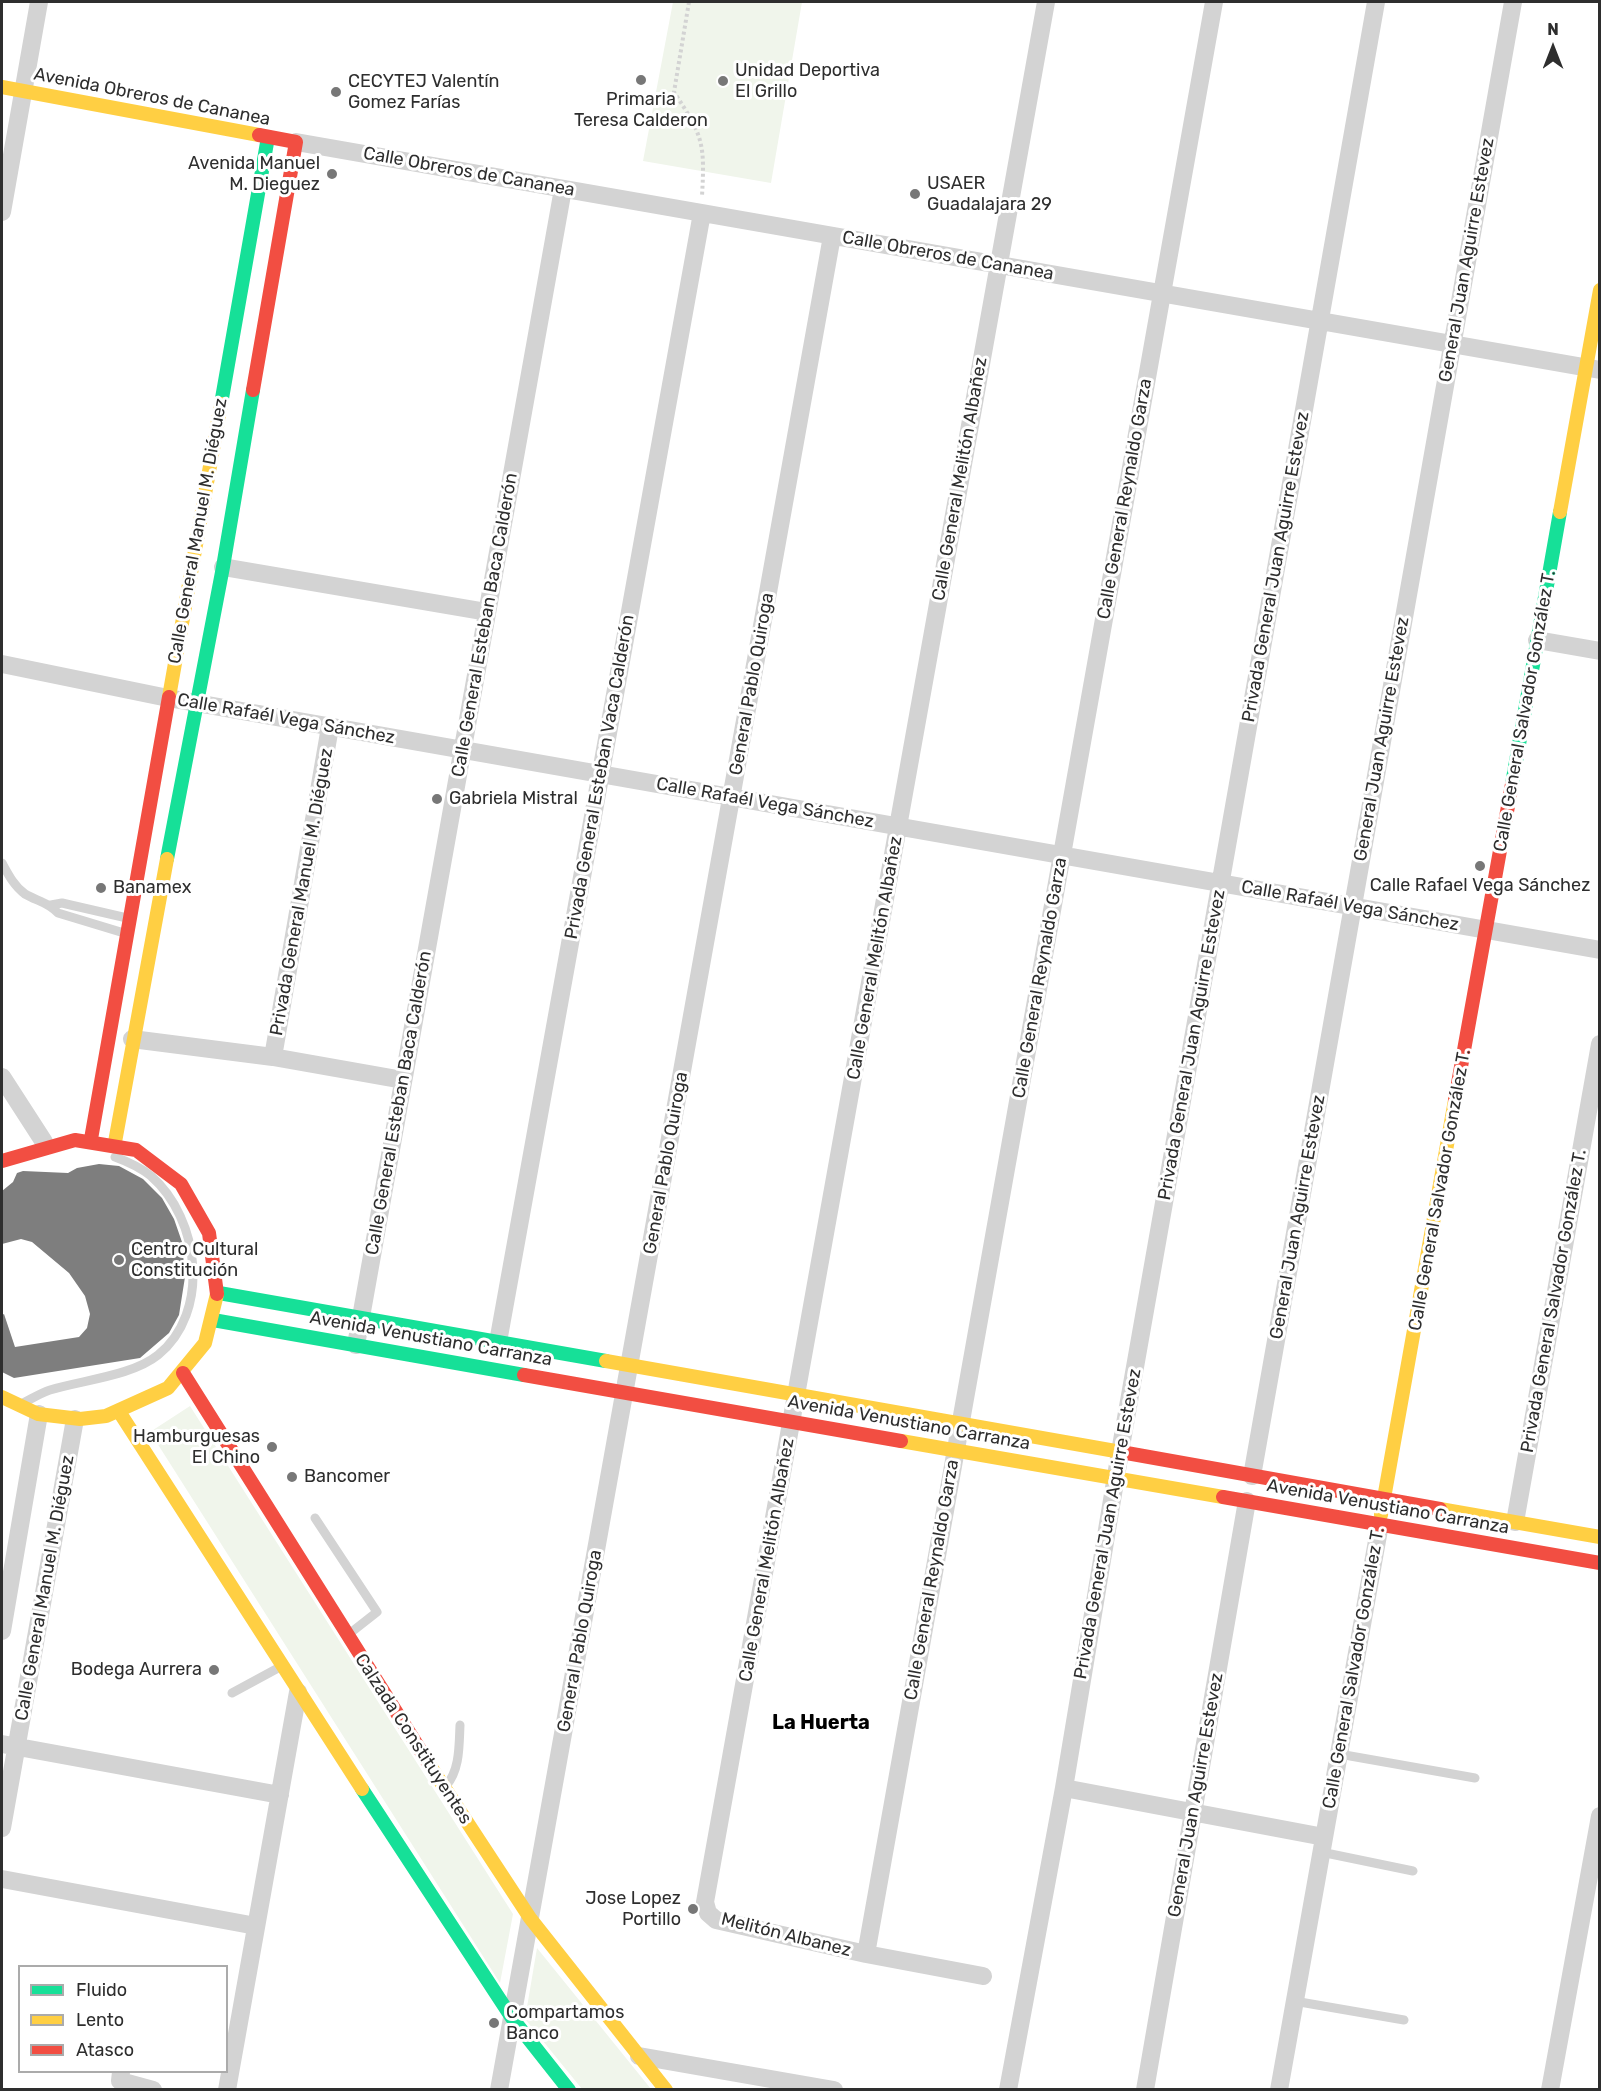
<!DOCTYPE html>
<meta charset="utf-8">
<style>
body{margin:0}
#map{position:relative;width:1601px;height:2091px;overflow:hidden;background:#fff;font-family:Rubik,sans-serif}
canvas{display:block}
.frame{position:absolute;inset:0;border:3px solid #2e2e2e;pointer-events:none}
.legend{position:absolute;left:18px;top:1965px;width:210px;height:108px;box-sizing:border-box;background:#fff;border:2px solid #ababab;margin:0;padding:8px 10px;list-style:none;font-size:18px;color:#2e2e2e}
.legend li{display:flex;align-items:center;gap:12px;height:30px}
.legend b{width:30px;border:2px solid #ababab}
.north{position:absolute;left:1523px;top:18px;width:60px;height:60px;-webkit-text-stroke:4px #fff;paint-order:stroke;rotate:0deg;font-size:16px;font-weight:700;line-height:24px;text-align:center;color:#2e2e2e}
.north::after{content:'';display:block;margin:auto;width:21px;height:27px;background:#2e2e2e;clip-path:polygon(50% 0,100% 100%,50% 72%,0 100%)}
</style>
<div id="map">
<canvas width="1601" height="2091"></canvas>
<div class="frame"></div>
<ul class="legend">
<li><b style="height:8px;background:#16e098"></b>Fluido</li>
<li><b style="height:8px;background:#ffcf43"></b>Lento</li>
<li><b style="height:8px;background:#f24e42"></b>Atasco</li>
</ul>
<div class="north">N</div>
</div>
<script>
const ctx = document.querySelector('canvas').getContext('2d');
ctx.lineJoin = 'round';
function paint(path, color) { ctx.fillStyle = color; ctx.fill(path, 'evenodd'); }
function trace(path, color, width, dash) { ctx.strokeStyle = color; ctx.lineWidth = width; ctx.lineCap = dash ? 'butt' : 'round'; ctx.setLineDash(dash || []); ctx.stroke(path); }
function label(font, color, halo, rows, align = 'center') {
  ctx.font = font + ' Rubik,sans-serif'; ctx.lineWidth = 6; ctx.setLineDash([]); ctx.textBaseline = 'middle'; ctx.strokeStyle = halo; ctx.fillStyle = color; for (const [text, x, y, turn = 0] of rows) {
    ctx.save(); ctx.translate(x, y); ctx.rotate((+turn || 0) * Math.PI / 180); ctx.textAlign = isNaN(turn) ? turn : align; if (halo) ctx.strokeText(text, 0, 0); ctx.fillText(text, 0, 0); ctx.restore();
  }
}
const green = new Path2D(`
 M673,2h129l-31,181 -128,-22z
 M190,1406l323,508 -13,69 -350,-551z
 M537,1948l114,141h-69l-57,-70z`);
const building = new Path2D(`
 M99,1164l20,2 24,13 19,19 12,21 8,23 3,35 -6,38 -10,18 -29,25 -126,20 -12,-6v-57l2,-1 11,33 64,-10 8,-9 3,-14 -5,-18 -16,-23 -37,-31 -11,-3 -19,5v-53l11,-9 4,-9 6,-2 45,2 9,-5z`);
const path = new Path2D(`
 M689,2l-15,90c29,44 31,51 28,104`);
const lane = new Path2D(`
 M2,863c6,11 12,23 23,31 12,7 23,8 33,19l66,20
 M51,905l11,-2 65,15
 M21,1404c9,-4 19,-11 29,-14 32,-10 82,-14 108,-35 53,-43 42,-136 -7,-179 -10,-8 -25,-15 -36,-19
 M315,1518l62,94 -28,22
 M232,1693l48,-26
 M1339,1754l136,24
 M446,1786c14,-16 13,-40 14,-61
 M1321,1852l92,19
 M1294,2001l110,19`);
const street = new Path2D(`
 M296,142l1304,228
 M2,212l37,-210
 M223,567l264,45
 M1537,640l63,11
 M2,664l166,34 1432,252
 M132,1039l141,18 130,23
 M273,1057l57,-330
 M2,1077l42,65
 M498,1342l204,-1129
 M356,1345l207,-1156
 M1252,1476l261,-1474
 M1515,1522l85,-478
 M2,1631l37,-217
 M2,1744l278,51
 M1064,1788l260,49
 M2,1828l73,-409
 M2,1879l254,47
 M866,1954l348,-1952
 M983,1976l-117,-22 -150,-34 -8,-7 -3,-11 341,-1900
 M639,2056l195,34
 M121,2072l-1,9 33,9
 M227,2090l71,-398
 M499,2090l333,-1854
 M1008,2090l56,-302 56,-336 256,-1450
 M1145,2090l102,-589
 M1279,2090l101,-566
 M1550,2090l50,-274`);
const fast = new Path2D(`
 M221,404l47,-267
 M1512,784l48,-272
 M167,859l56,-292 30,-177
 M219,1293l387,68
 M213,1320l311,55
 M362,1789l150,229 57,72`);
const slow = new Path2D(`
 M2,87l257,48
 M1560,512l40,-222
 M169,697l52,-293
 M115,1142l52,-283
 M606,1361l515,91
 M2,1397l36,17 42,5 26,-3 62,-28 37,-45 12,-49
 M120,1413l242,376
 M901,1441l322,56
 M1440,1509l160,28
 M1381,1515l74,-415
 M429,1764l101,154 136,172`);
const jam = new Path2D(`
 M253,390l43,-248 -37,-7
 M1455,1100l57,-316
 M91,1139l78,-442
 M2,1161l73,-21 61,10 45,34 28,49 8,61
 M183,1373l246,391
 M524,1375l377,66
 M1121,1452l319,57
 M1223,1497l377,66`);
const markers = [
 [641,80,6,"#777"],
 [723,81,6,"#777"],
 [336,92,6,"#777"],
 [332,174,6,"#777"],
 [915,194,6,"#777"],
 [437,799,6,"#777"],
 [1480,866,6,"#777"],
 [101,888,6,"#777"],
 [119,1260,6,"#777"],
 [272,1447,6,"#777"],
 [292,1477,6,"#777"],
 [214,1670,6,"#777"],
 [693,1909,6,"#777"],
 [494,2023,6,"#777"]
];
const poiNames = [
 ["Unidad Deportiva",735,71],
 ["El Grillo",735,92],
 ["CECYTEJ Valentín",348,82],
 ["Gomez Farías",348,103],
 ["Primaria",641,100,"center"],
 ["Teresa Calderon",641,121,"center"],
 ["Avenida Manuel",320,164,"right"],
 ["M. Dieguez",320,185,"right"],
 ["USAER",927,184],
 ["Guadalajara 29",927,205],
 ["Gabriela Mistral",449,799],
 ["Calle Rafael Vega Sánchez",1480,886,"center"],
 ["Banamex",113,888],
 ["Centro Cultural",131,1250],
 ["Constitución",131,1271],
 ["Hamburguesas",260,1437,"right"],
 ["El Chino",260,1458,"right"],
 ["Bancomer",304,1477],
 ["Bodega Aurrera",202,1670,"right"],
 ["Jose Lopez",681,1899,"right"],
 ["Portillo",681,1920,"right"],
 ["Compartamos",506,2013],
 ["Banco",506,2034]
];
const streetNames = [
 ["Avenida Obreros de Cananea",152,97,11],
 ["Calle Obreros de Cananea",469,172,10],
 ["Calle Obreros de Cananea",948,256,10],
 ["General Juan Aguirre Estevez",1467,260,-80],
 ["Calle General Melitón Albañez",960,479,-80],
 ["Calle General Reynaldo Garza",1125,499,-80],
 ["Calle General Manuel M. Diéguez",198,531,-80],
 ["Privada General Juan Aguirre Estevez",1276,567,-80],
 ["Calle General Esteban Baca Calderón",485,625,-80],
 ["General Pablo Quiroga",752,684,-80],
 ["Calle General Salvador González T.",1525,711,-80],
 ["Calle Rafaél Vega Sánchez",286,719,10],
 ["General Juan Aguirre Estevez",1382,739,-80],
 ["Privada General Esteban Vaca Calderón",600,777,-80],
 ["Calle Rafaél Vega Sánchez",765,803,10],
 ["Privada General Manuel M. Diéguez",302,892,-80],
 ["Calle Rafaél Vega Sánchez",1350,906,10],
 ["Calle General Melitón Albañez",875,958,-80],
 ["Calle General Reynaldo Garza",1040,978,-80],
 ["Privada General Juan Aguirre Estevez",1192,1045,-80],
 ["Calle General Esteban Baca Calderón",399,1103,-80],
 ["General Pablo Quiroga",666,1163,-80],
 ["Calle General Salvador González T.",1440,1190,-80],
 ["General Juan Aguirre Estevez",1298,1217,-80],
 ["Privada General Salvador González T.",1554,1301,-80],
 ["Avenida Venustiano Carranza",431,1339,10],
 ["Avenida Venustiano Carranza",909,1423,10],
 ["Avenida Venustiano Carranza",1388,1507,10],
 ["Privada General Juan Aguirre Estevez",1108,1524,-80],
 ["Calle General Melitón Albañez",767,1560,-80],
 ["Calle General Reynaldo Garza",932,1580,-80],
 ["Calle General Manuel M. Diéguez",45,1588,-80],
 ["General Pablo Quiroga",580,1641,-80],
 ["Calle General Salvador González T.",1354,1668,-80],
 ["Calzada Constituyentes",413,1739,57],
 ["General Juan Aguirre Estevez",1196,1795,-80],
 ["Melitón Albanez",786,1935,14]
];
const neighbourhoodNames = [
 ["La Huerta",821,1723]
];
paint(green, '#f0f5eb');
paint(building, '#7e7e7e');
trace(path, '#d3d3d3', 4, [3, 3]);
trace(lane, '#d3d3d3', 9);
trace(street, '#d3d3d3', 18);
trace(fast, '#16e098', 14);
trace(slow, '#ffcf43', 14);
trace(jam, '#f24e42', 14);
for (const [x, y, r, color] of markers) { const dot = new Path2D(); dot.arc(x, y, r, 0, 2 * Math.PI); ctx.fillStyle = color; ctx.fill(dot); trace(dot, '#fff', 2); }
label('18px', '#2e2e2e', '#fff', poiNames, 'left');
label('18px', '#2e2e2e', '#fff', streetNames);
label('bold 20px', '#000', '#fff', neighbourhoodNames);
</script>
